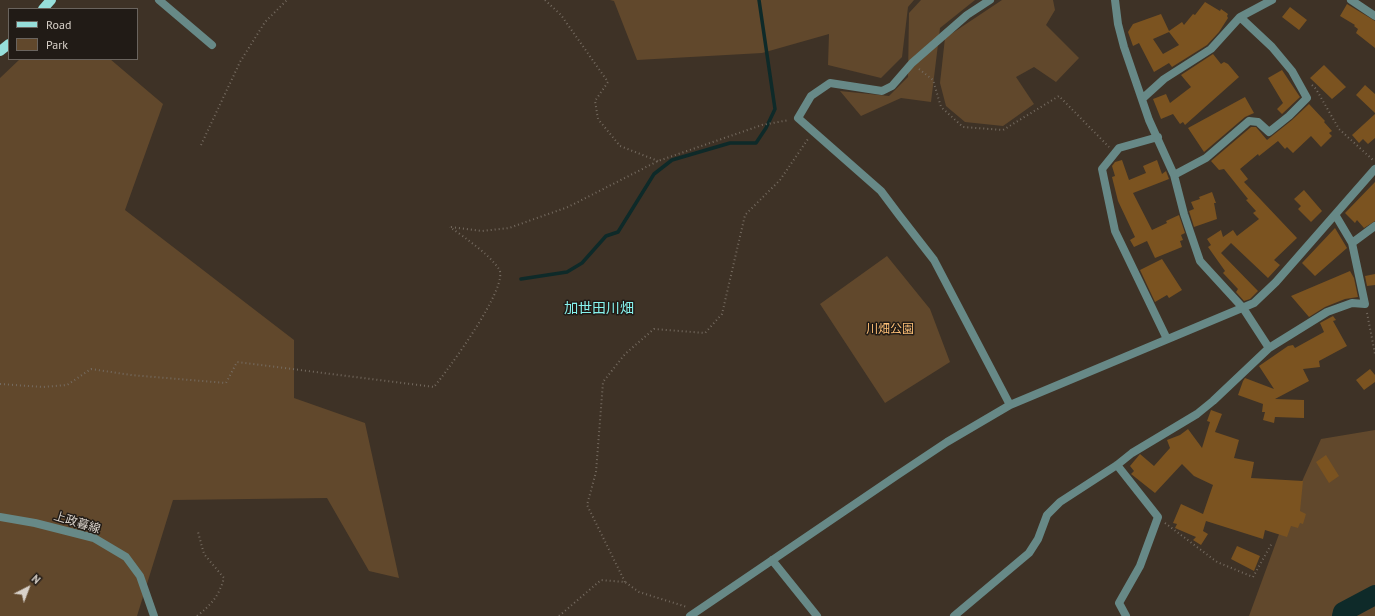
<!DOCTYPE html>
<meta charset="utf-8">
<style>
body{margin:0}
#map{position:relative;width:1375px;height:616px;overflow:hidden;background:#3e3226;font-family:"PT Sans",sans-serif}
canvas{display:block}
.legend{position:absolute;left:8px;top:8px;width:130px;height:52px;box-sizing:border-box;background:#211b16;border:1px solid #6a645e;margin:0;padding:5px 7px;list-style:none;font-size:12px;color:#d8d1c9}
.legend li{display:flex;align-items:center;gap:8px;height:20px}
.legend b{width:20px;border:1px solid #6a645e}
.north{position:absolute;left:8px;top:568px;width:40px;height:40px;-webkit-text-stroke:3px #211b16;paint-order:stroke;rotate:42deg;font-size:11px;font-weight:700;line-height:16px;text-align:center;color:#d8d1c9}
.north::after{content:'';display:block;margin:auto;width:14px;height:18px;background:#d8d1c9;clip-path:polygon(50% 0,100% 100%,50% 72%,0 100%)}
</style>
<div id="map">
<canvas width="1375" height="616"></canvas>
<ul class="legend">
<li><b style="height:5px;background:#96deda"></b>Road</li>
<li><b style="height:11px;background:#61482c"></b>Park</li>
</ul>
<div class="north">N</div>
</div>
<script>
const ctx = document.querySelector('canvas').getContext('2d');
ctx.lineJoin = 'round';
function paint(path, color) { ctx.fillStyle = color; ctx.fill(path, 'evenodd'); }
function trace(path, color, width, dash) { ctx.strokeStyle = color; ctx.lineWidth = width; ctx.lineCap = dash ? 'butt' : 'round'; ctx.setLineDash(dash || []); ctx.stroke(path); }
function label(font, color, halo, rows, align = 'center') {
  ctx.font = font + ' "PT Sans","Noto Sans JP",sans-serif'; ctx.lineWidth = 3; ctx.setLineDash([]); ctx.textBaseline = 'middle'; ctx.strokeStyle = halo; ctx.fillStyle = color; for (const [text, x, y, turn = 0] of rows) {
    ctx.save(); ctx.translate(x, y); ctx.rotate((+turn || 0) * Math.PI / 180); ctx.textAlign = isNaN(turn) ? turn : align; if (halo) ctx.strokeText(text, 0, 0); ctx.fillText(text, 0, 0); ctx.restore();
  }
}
const green = new Path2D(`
 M610,0h304l-6,7 -6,50 -21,21 -53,-13 1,-31 -67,19 -125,7 -23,-59z
 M921,0h54l-35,28 -9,74 -30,-4 -40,18 -21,-25 49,5 19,-19 1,-64z
 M1002,0h51l2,10 -9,15 33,33 -23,24 -22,-15 -18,10 18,27 -31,22 -38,-4 -19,-16 -6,-23 5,-45z
 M20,59h90l53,45 -38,106 169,130v58l71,25 34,155 -30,-7 -42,-73 -154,2 -36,116h-137v-538z
 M887,256l43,53 20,53 -65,41 -65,-99z
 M1375,430v186h-126l33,-90 39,-87z`);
const stream = new Path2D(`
 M521,279l46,-7 15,-9 24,-27 12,-4 36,-58 18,-14 58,-17h26l10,-15 9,-19 -16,-109`);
const river = new Path2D(`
 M1342,616l1,-4 32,-17`);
const building = new Path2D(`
 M1205,2l15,9 1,-2 7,5 -1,2 1,2 -9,14 -12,13 -35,22 -3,-4 -15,9 -15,-29 -6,3 -5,-14 5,-8 28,-10 8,17 13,-9 2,3 9,-11 2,1zM1169,32l10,13 -16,9 -10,-15z
 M1347,4l28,17v27l-19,-15 2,-4 -4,-3 1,-1 -15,-9z
 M1290,7l17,13 -8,10 -17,-13z
 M1213,54l8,10 3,-2 4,2 11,13 -54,48 -2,-3 -3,2 -7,-10 -12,5 -8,-20 13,-5 4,9 21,-16 -10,-12z
 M1324,65l22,22 -14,12 -22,-21z
 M1282,70l18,27 -18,17 -5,-5 6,-6 -15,-25z
 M1365,85l10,9v19l-19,-18z
 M1245,97l9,16 -9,4 -41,35 -16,-24z
 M1309,104l16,17 -1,1 8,9 -3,2 3,3 -11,11 -10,-11 -18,17 -6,-6 -2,2 -7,-8 -19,15 -1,-2 -18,15 8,10 -4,3 53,56 -23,22 6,5 -12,13 -37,-35 -10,10 37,38 -8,8 -6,2 -8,-9 2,-3 -15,-16 2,-2 -17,-24 3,-2 -4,-6 14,-9 2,7 10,-7 4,6 22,-17 -6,-6 3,-2 -10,-11 2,-1 -24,-30 -5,1 -8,-9 40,-34h5l11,13 25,-20z
 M1375,114v24l-7,6 -5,-5 -4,4 -7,-8z
 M1122,160l7,20 17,-7 -3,-7 14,-6 5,14 4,-3 3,8 -36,14 19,37 15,-7 -1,-2 13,-6 6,18 -4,2 2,5 -3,1 2,6 -27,11 -8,-17 -13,6 -4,-7 5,-3 -17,-36 -6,-24 3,-1 -3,-10 3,-4z
 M1375,182v39l-11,7 -7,-8 -2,3 -10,-10z
 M1304,190l18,21 -11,11 -13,-13 3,-3 -7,-7z
 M1212,192l4,11h-2l3,16 -23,8 -5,-16 5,-2 -3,-7 9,-3 -1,-2z
 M1335,228l12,20 -32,28 -13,-13z
 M1162,259l20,31 -13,8 -2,-3 -12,7 -15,-32z
 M1350,271l4,7 4,19 -13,2 -20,8 -16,10 -18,-21z
 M1375,274v11l-8,1 -2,-10z
 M1333,316l3,4 -3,1 14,25 -28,15 1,6 -17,2 6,12 -34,18 29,1v18l-29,-1 -1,6 -11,-3 2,-8h-3l1,-8 -25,-9 5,-14 2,-3 29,11 -15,-23 29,-20 5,-1 2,3 29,-16 -4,-9z
 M1370,369l5,6v7l-11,8 -8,-10z
 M1211,410l11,4 -7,18 24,8 -5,18 20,4 -3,16 52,3 -3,30 6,3 -3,10 -3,-1 -2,5 -7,-2 -4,11 -22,-7 -2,9 -57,-18 -3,10 5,3 -7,11 -8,-5 3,-3 -21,-9 2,-4 -4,-1 8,-19 22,10 10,-29 -19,-9 -12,-12 -27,29 -24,-19 3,-3 -4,-5 10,-12 14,12 16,-18 -3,-8 13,-5 8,-6 14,19 8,-26 -3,-1z
 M1326,455l13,21 -10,7 -13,-21z
 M1237,546l23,10 -6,15 -23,-12z`);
const path = new Path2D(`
 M545,0l16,15 47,67 -13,19 3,18 22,27 38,15
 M919,69l14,11 8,27 22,20 40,3 56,-34 50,51
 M1312,85l4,4 23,40 34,31
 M201,145l39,-83 25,-40 22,-22
 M451,227l31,4 27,-3 59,-21 90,-46 104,-36 27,-5
 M1367,313l8,41
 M0,384l43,3 24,-2 24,-16 40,6 95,8 11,-21 197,25c13,-16 76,-101 65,-118 -11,-16 -34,-31 -49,-42
 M1165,523l52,39 36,15 19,-34
 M625,582l-38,-77 9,-33 7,-90 22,-28 29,-25 51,4 17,-19 23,-99 35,-35 28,-41
 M197,616c14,-11 22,-20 27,-38l-20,-24 -6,-22
 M559,616l42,-36 24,2 14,10 48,15`);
const minor = new Path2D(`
 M159,0l53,45
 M990,0l-23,15 -55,48 -20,23 -10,5 -52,-8 -19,13 -13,22 83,73 18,24 35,45 76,145
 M1115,0l3,24 6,23 25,73 25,55 10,39 16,47 43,47 26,40
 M1351,0l24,16
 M1142,99l22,-20 47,-30 29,-32 32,-17
 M1158,137l-39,11 -17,21 13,62 52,108
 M1174,175l32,-17 43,-37 9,1 11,10 20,-16 18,-18 -15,-27 -20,-24 -32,-30
 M1352,243l23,-17
 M1117,465l41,52 -18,49 -21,37 7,13
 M772,560l45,56
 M690,616l206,-140 51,-34 63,-37 244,-102 22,-21 99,-113
 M954,616l75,-63 9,-14 9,-24 13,-13 57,-37 15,-12 65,-39 16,-13 56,-53 58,-36 25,-9 13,1 -13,-61 -16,-27`);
const tertiary = new Path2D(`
 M0,517l35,6 59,15 32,19 14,19 14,40`);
const primary = new Path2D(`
 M43,9l8,-9
 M0,51l9,-7`);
const parkNames = [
 ["川畑公園",890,330]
];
const streetNames = [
 ["上政暮線",77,523,17]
];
const quarterNames = [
 ["加世田川畑",599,309]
];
paint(green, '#61482c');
trace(stream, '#0e2a29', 3.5);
trace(river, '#0e2a29', 20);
paint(building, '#7b5320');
trace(path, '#756b60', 2, [1, 3]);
trace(minor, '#678987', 8);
trace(tertiary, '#678987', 8);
trace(primary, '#96deda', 10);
label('12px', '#fcbe76', '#211b16', parkNames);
label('12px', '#d8d1c9', '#211b16', streetNames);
label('14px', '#87f3ee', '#211b16', quarterNames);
</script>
